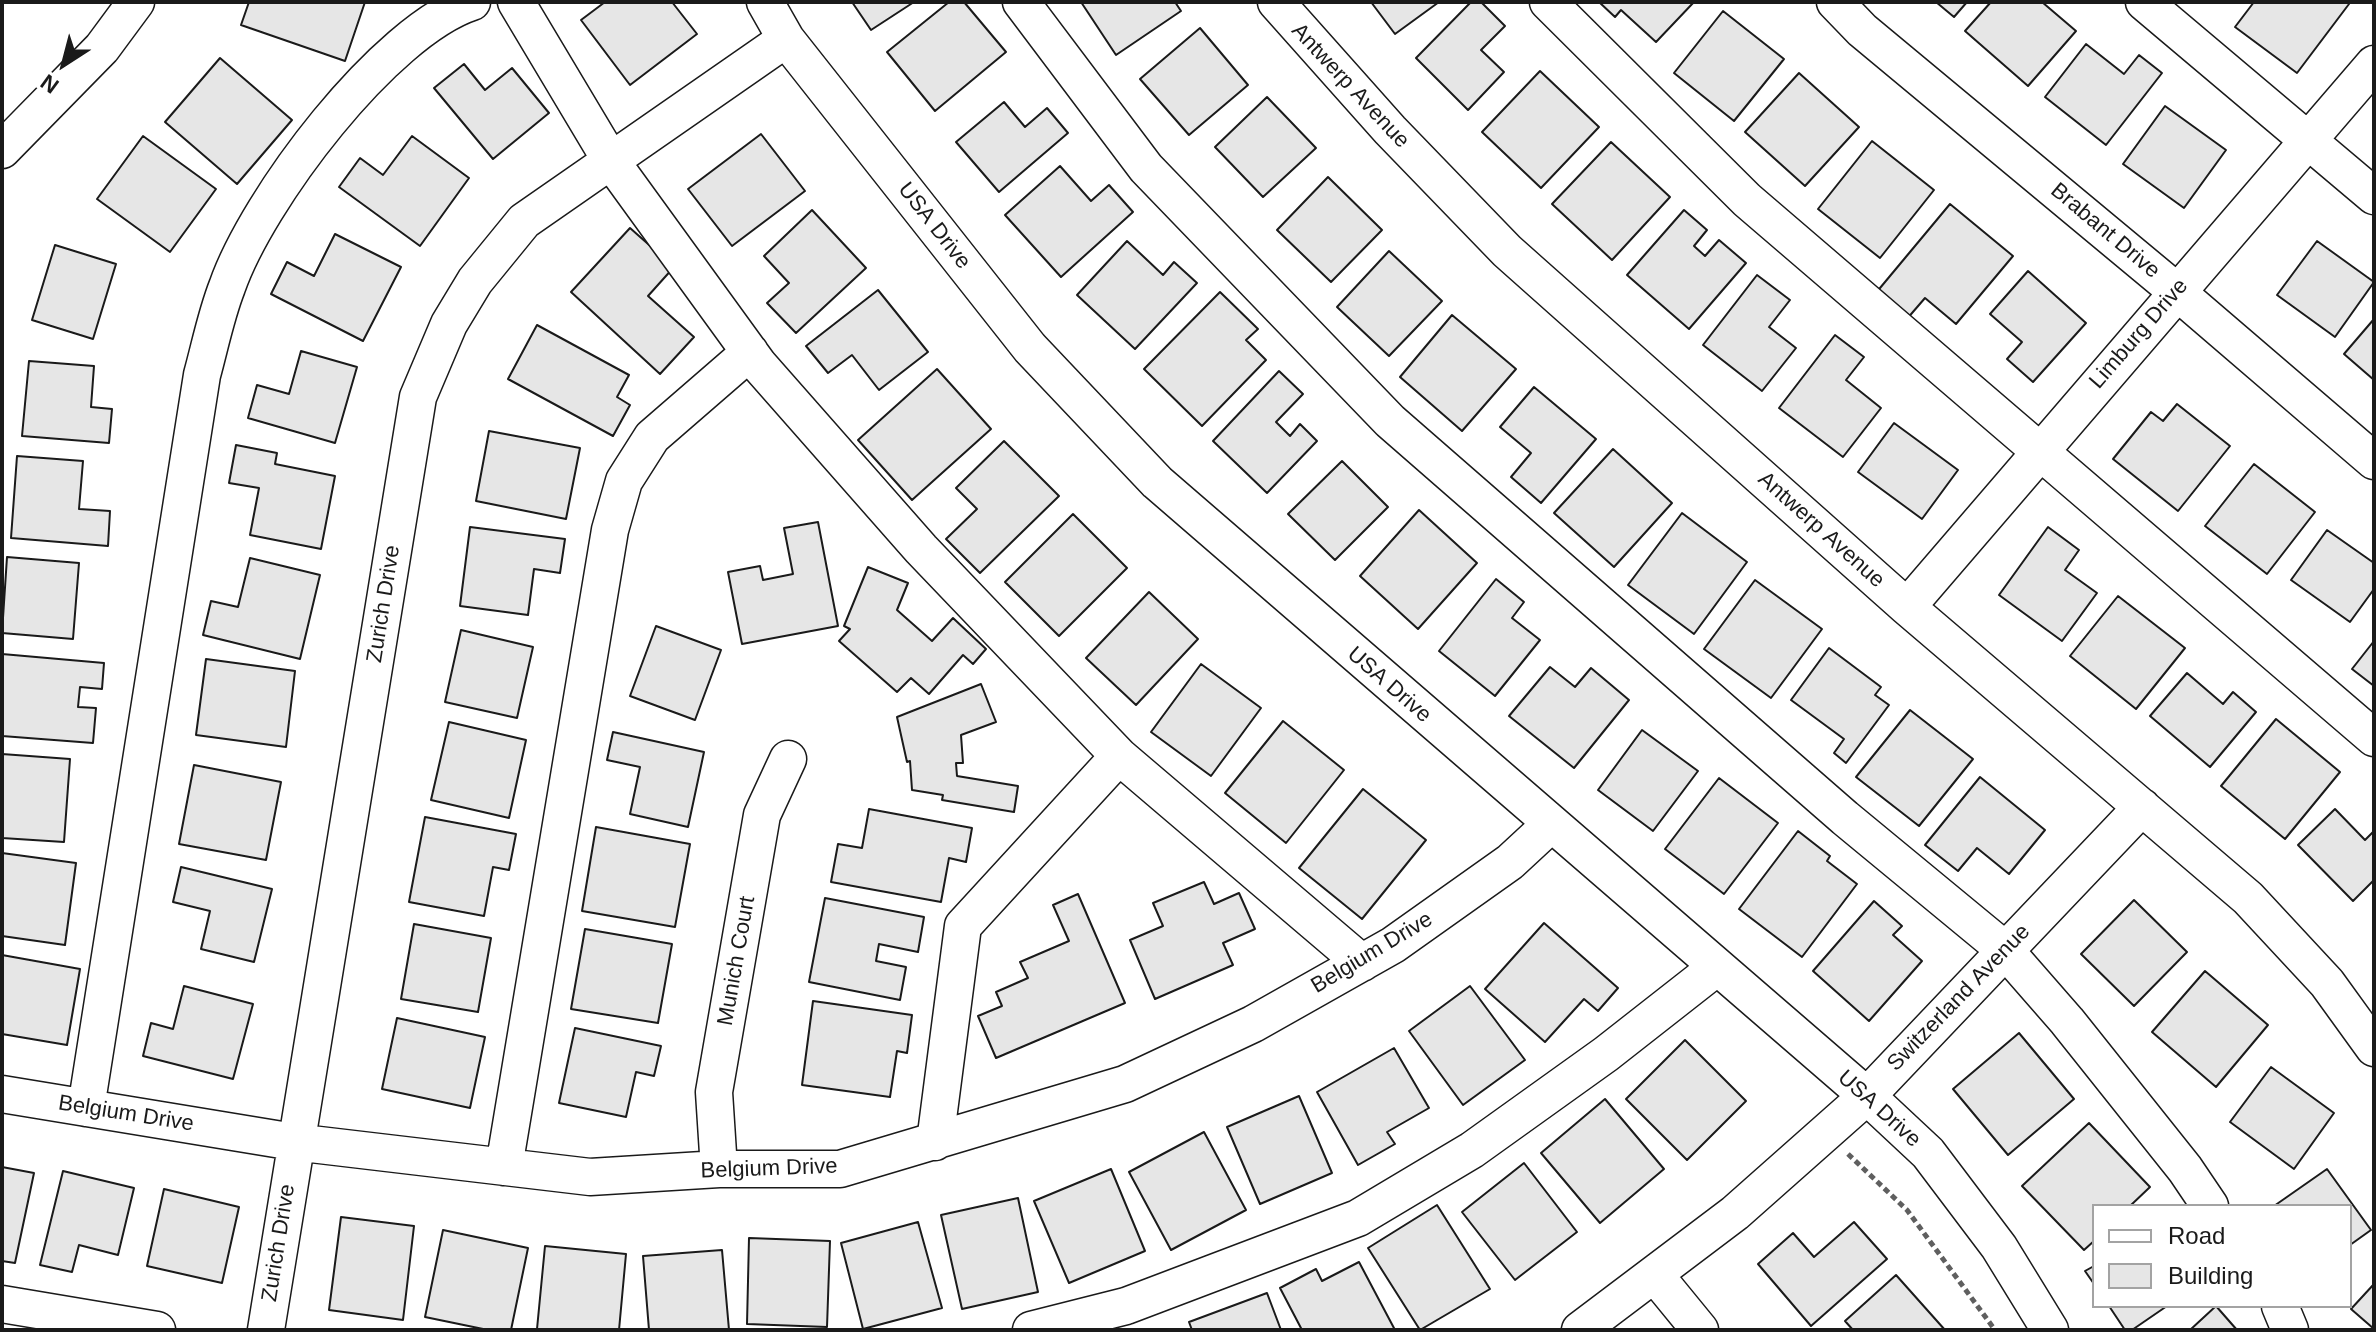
<!DOCTYPE html>
<style>
body{margin:0}
#map{position:relative;width:2376px;height:1332px;overflow:hidden;background:#fff;font-family:Helvetica,sans-serif}
canvas{display:block}
.frame{position:absolute;inset:0;border:4px solid #1a1a1a;pointer-events:none}
.legend{position:absolute;left:2092px;top:1204px;width:260px;height:104px;box-sizing:border-box;background:#fff;border:2px solid #a3a3a3;margin:0;padding:10px 14px;list-style:none;font-size:24px;color:#1a1a1a}
.legend li{display:flex;align-items:center;gap:16px;height:40px}
.legend b{width:40px;border:2px solid #a3a3a3}
.north{position:absolute;left:24px;top:24px;width:80px;height:80px;-webkit-text-stroke:6px #fff;paint-order:stroke;rotate:216deg;font-size:22px;font-weight:700;line-height:32px;text-align:center;color:#1a1a1a}
.north::after{content:'';display:block;margin:auto;width:28px;height:36px;background:#1a1a1a;clip-path:polygon(50% 0,100% 100%,50% 72%,0 100%)}
</style>
<div id="map">
<canvas width="2376" height="1332"></canvas>
<div class="frame"></div>
<ul class="legend">
<li><b style="height:10px;background:#fff"></b>Road</li>
<li><b style="height:22px;background:#e6e6e6"></b>Building</li>
</ul>
<div class="north">N</div>
</div>
<script>
const ctx = document.querySelector('canvas').getContext('2d');
ctx.lineJoin = 'round';
function paint(path, color) { ctx.fillStyle = color; ctx.fill(path, 'evenodd'); }
function trace(path, color, width, dash) { ctx.strokeStyle = color; ctx.lineWidth = width; ctx.lineCap = dash ? 'butt' : 'round'; ctx.setLineDash(dash || []); ctx.stroke(path); }
function label(font, color, halo, rows, align = 'center') {
  ctx.font = font + ' Helvetica,sans-serif'; ctx.lineWidth = 6; ctx.setLineDash([]); ctx.textBaseline = 'middle'; ctx.strokeStyle = halo; ctx.fillStyle = color; for (const [text, x, y, turn = 0] of rows) {
    ctx.save(); ctx.translate(x, y); ctx.rotate((+turn || 0) * Math.PI / 180); ctx.textAlign = isNaN(turn) ? turn : align; if (halo) ctx.strokeText(text, 0, 0); ctx.fillText(text, 0, 0); ctx.restore();
  }
}
const building = new Path2D(`
 M249,2h116l-20,59 -104,-36z
 M605,2h67l25,32 -67,51 -49,-65z
 M852,2h62l-43,28z
 M949,2h15l42,50 -71,59 -48,-59z
 M1081,2h94l6,9 -65,44z
 M1371,2h68l-44,32z
 M1471,2h10l24,24 -24,24 23,22 -36,38 -52,-52z
 M1599,2h95l-38,40 -35,-32 -6,7z
 M1936,2h31l-13,15z
 M1991,2h51l34,29 -48,55 -63,-55z
 M2254,2h92l3,2 -52,69 -62,-46z
 M1723,11l61,48 -50,62 -60,-48z
 M1200,28l48,57 -59,50 -49,-56z
 M2086,44l38,30 15,-19 23,18 -56,72 -61,-48z
 M220,58l72,62 -55,64 -72,-62z
 M464,64l21,26 27,-22 37,45 -56,46 -59,-71z
 M1540,71l59,56 -58,61 -59,-56z
 M1799,73l60,54 -54,59 -60,-54z
 M1267,97l49,51 -53,49 -48,-50z
 M1004,102l21,25 22,-19 21,25 -69,59 -43,-50z
 M2165,106l61,44 -42,58 -61,-44z
 M761,134l44,57 -73,55 -44,-57z
 M143,136l73,53 -46,63 -73,-53z
 M412,136l57,42 -49,68 -81,-59 21,-29 23,17z
 M1872,141l62,49 -54,68 -62,-49z
 M1611,142l59,55 -58,63 -60,-56z
 M1060,166l31,35 18,-16 24,27 -72,65 -56,-62z
 M1328,177l54,53 -51,52 -54,-52z
 M1950,204l63,52 -57,68 -31,-26 -19,22 -31,-26z
 M812,210l54,58 -70,65 -29,-30 22,-20 -25,-27z
 M1684,210l23,20 -13,16 11,10 14,-16 27,23 -57,66 -62,-54z
 M630,228l44,39 -26,29 46,41 -34,37 -89,-82z
 M335,234l66,33 -38,74 -92,-47 16,-32 27,14z
 M1127,241l36,34 11,-13 23,21 -62,66 -58,-54z
 M2317,241l57,41 -39,55 -58,-42z
 M55,245l61,19 -23,75 -61,-19z
 M1389,251l53,50 -53,55 -52,-49z
 M2028,271l58,52 -53,59 -26,-23 15,-17 -32,-28z
 M1757,275l33,25 -21,27 27,21 -34,43 -59,-46z
 M878,290l50,62 -49,38 -27,-35 -24,18 -22,-27z
 M1220,292l38,37 -12,11 20,20 -64,66 -58,-57z
 M1452,315l64,54 -54,62 -62,-54z
 M2374,319v61l-30,-26z
 M537,325l92,50 -12,22 13,8 -17,31 -105,-57z
 M1835,335l29,22 -18,23 35,28 -38,49 -64,-49z
 M301,351l56,16 -22,76 -87,-25 9,-33 32,9z
 M29,361l65,5 -3,41 21,2 -3,34 -87,-7z
 M937,369l54,60 -79,71 -54,-60z
 M1279,371l24,23 -27,28 14,14 10,-12 17,17 -50,52 -54,-52z
 M1534,387l62,52 -55,64 -30,-26 20,-24 -31,-26z
 M2177,404l53,42 -52,65 -65,-52 38,-47 12,9z
 M1894,423l64,47 -36,49 -64,-47z
 M489,431l91,17 -14,71 -90,-18z
 M1004,441l55,55 -79,77 -34,-34 31,-30 -21,-21z
 M236,445l41,8 -2,11 60,12 -14,73 -71,-14 9,-47 -30,-5z
 M1613,449l59,54 -58,64 -60,-54z
 M17,456l66,5 -4,48 31,2 -2,35 -97,-8z
 M1342,461l46,46 -53,53 -47,-46z
 M2254,464l61,48 -48,62 -62,-48z
 M1419,510l58,53 -59,66 -58,-53z
 M1682,513l65,49 -53,72 -66,-49z
 M1073,514l54,54 -68,68 -54,-54z
 M818,522l20,104 -96,18 -14,-72 32,-6 3,14 30,-6 -9,-46z
 M470,527l95,12 -5,34 -26,-4 -6,46 -68,-9z
 M2048,527l31,23 -14,20 32,23 -35,48 -63,-46z
 M2327,530l47,33v26l-24,33 -59,-42z
 M7,557l72,6 -6,76 -71,-6z
 M250,558l70,17 -20,84 -97,-24 8,-34 27,6z
 M868,567l40,16 -11,27 35,31 21,-23 33,31 -13,15 -10,-9 -34,39 -18,-16 -14,14 -58,-51 11,-12 -6,-3z
 M1496,579l28,23 -12,16 28,22 -45,56 -56,-45z
 M1755,580l67,49 -51,69 -67,-49z
 M1149,592l49,47 -62,66 -50,-47z
 M2118,596l67,52 -49,61 -66,-53z
 M656,626l65,24 -26,70 -65,-24z
 M461,630l72,17 -16,71 -72,-16z
 M2374,641v45l-22,-17z
 M1829,648l52,39 -6,8 14,10 -43,58 -12,-10 10,-14 -53,-39z
 M2,654l102,9 -2,26 -22,-2 -2,20 18,1 -3,35 -91,-7z
 M206,659l89,12 -9,76 -90,-12z
 M1201,664l60,44 -50,68 -60,-44z
 M1550,667l25,20 16,-19 38,32 -55,68 -65,-52z
 M2187,673l36,31 10,-12 23,20 -46,55 -60,-51z
 M981,684l15,38 -35,13 2,28h-7l1,13 61,10 -4,26 -72,-12 1,-5 -31,-5 -2,-29 -3,1 -10,-45z
 M1910,710l63,49 -54,67 -63,-49z
 M2276,719l64,53 -55,67 -64,-53z
 M1283,721l61,49 -58,73 -61,-50z
 M449,722l77,18 -17,78 -78,-18z
 M1642,730l56,41 -45,60 -55,-41z
 M613,732l91,20 -16,75 -58,-13 10,-47 -33,-7z
 M2,754l68,5 -6,83 -62,-4z
 M194,765l87,17 -15,78 -87,-16z
 M1980,777l65,53 -36,44 -32,-26 -19,23 -33,-26z
 M1719,778l59,45 -54,71 -59,-45z
 M1363,789l63,51 -64,79 -63,-51z
 M869,809l103,19 -6,34 -17,-4 -8,44 -110,-20 7,-38 24,4z
 M2335,809l30,31 9,-9v49l-21,21 -55,-56z
 M425,817l91,17 -7,36 -16,-3 -9,49 -75,-14z
 M596,827l94,17 -15,83 -93,-16z
 M1798,831l32,25 -3,5 30,23 -55,73 -63,-48z
 M2,853l74,10 -11,82 -63,-9z
 M181,867l91,22 -18,73 -53,-13 9,-38 -37,-9z
 M1204,882l10,22 25,-11 16,36 -32,14 10,22 -78,34 -25,-59 33,-14 -10,-23z
 M1078,894l47,109 -129,55 -18,-42 24,-10 -6,-14 32,-14 -8,-16 49,-21 -16,-36z
 M825,898l99,19 -6,35 -39,-8 -3,17 30,6 -6,33 -91,-18z
 M2134,900l53,52 -53,54 -53,-52z
 M1874,901l28,25 -9,9 29,26 -53,60 -56,-50z
 M1544,923l74,65 -20,23 -14,-12 -39,43 -60,-53z
 M414,924l77,14 -13,74 -77,-13z
 M585,929l87,15 -14,79 -87,-14z
 M2,955l78,14 -13,76 -65,-11z
 M2205,971l63,54 -52,62 -64,-55z
 M184,986l69,18 -20,75 -90,-23 8,-33 22,6z
 M1470,986l55,74 -62,45 -54,-74z
 M813,1001l99,14 -5,38 -10,-2 -7,46 -88,-12z
 M397,1018l88,19 -15,71 -88,-19z
 M575,1028l86,18 -7,30 -18,-4 -10,45 -67,-14z
 M2019,1033l55,66 -66,56 -55,-66z
 M1685,1040l61,61 -59,59 -61,-61z
 M1394,1048l35,60 -42,24 8,12 -37,21 -41,-73z
 M2271,1067l63,46 -40,56 -64,-47z
 M1299,1096l33,77 -72,31 -33,-77z
 M1605,1099l59,70 -64,54 -59,-70z
 M2089,1123l61,64 -20,19h-36v35l-10,9 -62,-64z
 M1204,1132l42,78 -75,40 -42,-78z
 M1524,1163l53,69 -62,48 -53,-68z
 M2,1167l32,6 -19,90 -13,-2z
 M1111,1169l34,82 -76,32 -35,-82z
 M2327,1169l44,61 -21,15v-39h-76z
 M63,1171l71,17 -16,67 -39,-10 -7,27 -32,-7z
 M164,1189l75,18 -17,76 -75,-17z
 M1018,1198l20,94 -76,17 -21,-94z
 M1437,1205l53,84 -70,41 -52,-82z
 M341,1217l73,9 -11,94 -74,-10z
 M918,1222l24,86 -79,21 -22,-86z
 M1854,1222l33,37 -76,67 -53,-62 35,-31 21,24z
 M443,1230l85,18 -17,82h-23l-63,-13z
 M749,1238l81,3 -3,86 -80,-3z
 M545,1246l81,8 -7,76 -82,-1z
 M722,1250l7,80h-80l-6,-74z
 M1359,1262l36,68h-93l-22,-42 36,-19 6,12z
 M2094,1266v18l-9,-13z
 M1896,1275l49,55h-92l-8,-9z
 M2374,1284v45l-23,-20z
 M1267,1293l14,37h-89l-3,-8z
 M2109,1306h58l-35,24h-7z
 M2216,1306l21,24h-47z`);
const path = new Path2D(`
 M1848,1154l59,56 88,120`);
const minor = new Path2D(`
 M516,2l95,159 148,204 162,184 198,207 243,207
 M765,2l21,37 244,309 127,134 710,614 61,57 71,94 51,83
 M1021,2l125,166 244,253 455,397 160,132 62,71 118,148 25,37
 M1276,2l114,128 117,121 400,356 341,291 79,85 47,65
 M1548,2l199,198 627,538
 M1835,2l27,28 314,261 198,170
 M2144,2l230,194
 M2,150l100,-102 34,-46
 M1907,607l467,-543
 M2,1094l292,48 296,35 129,-8h121l285,-85 128,-60 140,-79 117,-83 41,-38
 M86,1108l116,-733c8,-29 14,-60 25,-88 30,-87 157,-256 245,-285
 M935,1142l28,-216 156,-170
 M504,1167l106,-637 14,-49 28,-44 98,-85
 M719,1169l-5,-77 48,-277 26,-56
 M1655,1275l45,55
 M2,1304l155,26
 M2280,1306l10,24
 M266,1330l152,-933 31,-73 26,-43 49,-60 262,-182
 M1031,1330l95,-24 232,-88 114,-68 134,-96 111,-87
 M1580,1330l155,-117 132,-117 275,-289`);
const streetNames = [
 ["Antwerp Avenue",1350,86,47],
 ["USA Drive",934,226,52],
 ["Brabant Drive",2105,231,40],
 ["Limburg Drive",2139,334,-49],
 ["Antwerp Avenue",1821,530,42],
 ["Zurich Drive",384,604,-81],
 ["USA Drive",1389,685,41],
 ["Belgium Drive",1372,953,-31],
 ["Munich Court",737,961,-80],
 ["Switzerland Avenue",1959,998,-46],
 ["USA Drive",1879,1109,42],
 ["Belgium Drive",126,1114,9],
 ["Belgium Drive",769,1169,-2],
 ["Zurich Drive",279,1243,-81]
];
paint(building, '#e6e6e6');
trace(building, '#1a1a1a', 2);
trace(minor, '#1a1a1a', 39);
trace(path, '#5f5f5f', 5, [6, 4]);
trace(minor, '#fff', 36);
label('22px', '#1a1a1a', '#fff', streetNames);
</script>
